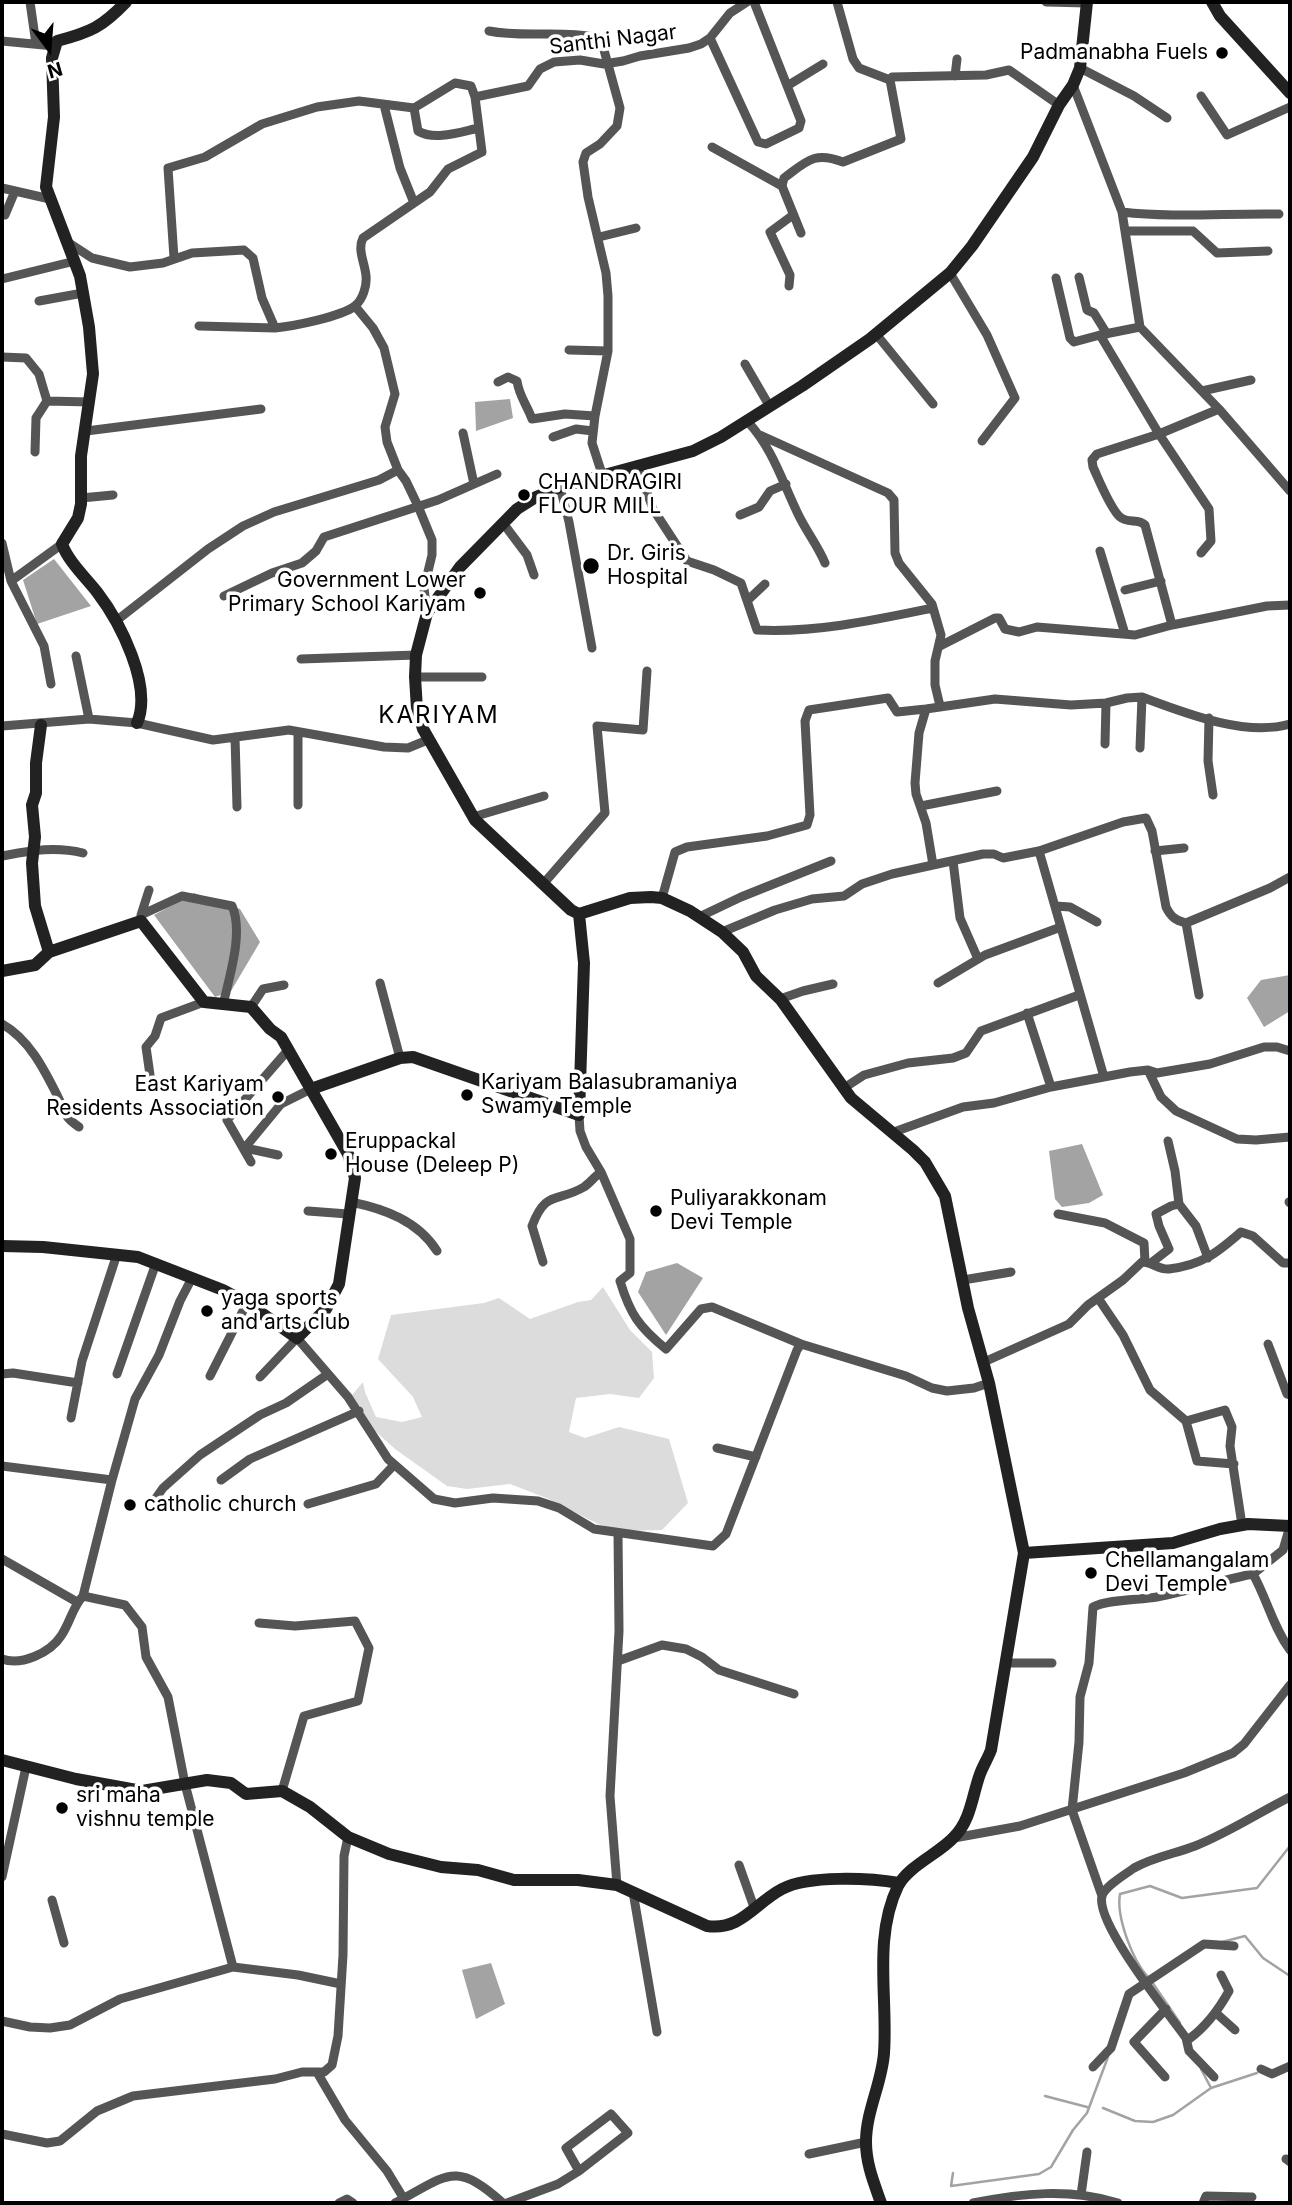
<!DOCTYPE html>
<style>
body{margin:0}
#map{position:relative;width:1292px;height:2205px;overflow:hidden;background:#fff;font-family:Inter,sans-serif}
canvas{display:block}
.frame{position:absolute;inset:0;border:4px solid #000;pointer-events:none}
.north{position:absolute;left:14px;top:14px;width:70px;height:70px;-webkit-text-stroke:5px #fff;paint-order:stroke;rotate:164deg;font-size:19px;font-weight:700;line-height:28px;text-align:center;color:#000}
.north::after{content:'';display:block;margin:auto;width:24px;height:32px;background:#000;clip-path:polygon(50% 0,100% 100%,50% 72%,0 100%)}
</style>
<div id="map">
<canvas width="1292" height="2205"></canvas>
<div class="frame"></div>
<div class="north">N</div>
</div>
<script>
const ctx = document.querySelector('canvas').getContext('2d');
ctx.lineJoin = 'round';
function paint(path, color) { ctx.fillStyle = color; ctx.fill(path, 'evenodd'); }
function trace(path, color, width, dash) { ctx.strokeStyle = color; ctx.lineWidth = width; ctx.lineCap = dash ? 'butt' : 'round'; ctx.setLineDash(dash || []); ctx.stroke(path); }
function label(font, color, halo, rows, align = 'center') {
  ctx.font = font + ' Inter,sans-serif'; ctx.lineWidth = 7; ctx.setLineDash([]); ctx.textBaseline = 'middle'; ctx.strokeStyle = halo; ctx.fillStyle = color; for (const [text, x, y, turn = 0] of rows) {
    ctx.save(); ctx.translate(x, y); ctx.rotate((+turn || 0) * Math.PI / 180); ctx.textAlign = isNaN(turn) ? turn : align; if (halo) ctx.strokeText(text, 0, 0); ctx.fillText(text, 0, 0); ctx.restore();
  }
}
const green = new Path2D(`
 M603,1287l27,43 22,22 2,26 -15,20 -29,-4 -34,4 -7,34 16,6 34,-11 50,12 19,64 -26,27 -39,1 -25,-7 -49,-25 -39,-15 -43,5 -20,-3 -52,-37 -20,-18 -23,-36 11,-13 2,10 11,25 26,5 20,-5 -9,-20 -35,-38 13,-44 93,-12 15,-5 31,21 48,-17 13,-2z`);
const water = new Path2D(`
 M510,399l3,19 -37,13 -1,-29z
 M54,559l37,47 -54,18 -14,-44z
 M194,893l46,16 20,33 -29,49 -16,6 -61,-82z
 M1290,975v36l-26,16 -17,-29 14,-18z
 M1082,1144l21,51 -14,8 -27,4 -7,-8 -6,-48z
 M677,1263l26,15 -37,57 -28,-43 8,-20z
 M491,1963l14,41 -29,15 -14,-49z`);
const stream = new Path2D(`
 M1222,1942l23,-6 18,22 27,18
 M1148,1977c-16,-17 -32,-61 -28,-83l30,-8 32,12 75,-10 33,-42
 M1152,1982l28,41
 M1201,2069l10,19
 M1045,2096l42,11
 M1103,2108l32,13 18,1 20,-7 38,-27 46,-15
 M953,2173l-2,13 88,-12 12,-7 22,-37 14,-17 21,-56`);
const street = new Path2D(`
 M30,2l6,42
 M837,2l16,57 6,9 31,12
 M1046,2l41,1
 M489,31c35,7 70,-1 105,6l10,13 16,58 -3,18 -17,18 -14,9 -3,9 5,35 18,76 2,23v55l-13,65 -3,27 10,31
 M710,38l48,104 8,2 33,-16 2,-7 -47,-119
 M2,41l52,5
 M1080,68l54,28 33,22
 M955,76l2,-17
 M1073,85l49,127 18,115 -40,8 59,99 -62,20 -5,6 1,7c6,13 17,41 27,50 8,7 18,1 25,8l27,100 95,-19 23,-1
 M787,86l36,-22
 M1201,96l26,39 63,-28
 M384,105l16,63 14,35
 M414,108l4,23c17,10 42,1 61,-3
 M712,147l70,39
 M2,188l48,11
 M1122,212c52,6 105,1 157,2
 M5,215l10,-24
 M1126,231h67l24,22 51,-2
 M801,233l-19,-47 2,-8c23,-17 30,-27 59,-16l58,-23 -11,-59 2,-3 94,-2 23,-5 50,35
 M599,237l37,-9
 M69,243l23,15 38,9 33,-4 29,-10 52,-3 9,8 9,40 13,30c19,-2 65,-11 80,-22 8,-7 12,-20 11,-30 -1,-13 -9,-26 -3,-38l67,-46 18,-23 34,-17 -7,-55 53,-11 12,-17 14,-7 26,-2 24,4 19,-3 17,-5 49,-8 12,-4 9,-6 20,-25 17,-11
 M174,258l-6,-90 37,-11 57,-33 55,-17 42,-6 55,7 41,-25 16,3 4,11
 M950,273l37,62 28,63 -33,43
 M1079,277l8,33 7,3 13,21
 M1056,278l14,60 4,4 26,-7
 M2,279l73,-18
 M789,286l1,-11 -20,-43 23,-17
 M39,301l44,-8
 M355,306l18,22 11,20 11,46 -10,33 2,15 11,28 8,11 12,25 14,34v15l-8,33 3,25
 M199,326l76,2
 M1140,327l79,82 71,82
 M876,334l57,70
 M569,350l39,1
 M2,357l24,1 13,16 8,27 43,1
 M745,364l25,43
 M498,382l10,-5 9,4c2,15 10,24 15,38l33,-5 30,2
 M1202,391l49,-11
 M748,422c25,27 34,59 50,92 8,17 20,32 27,49
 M86,431l175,-22
 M463,433l11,51
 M760,435l128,58 6,7 1,53 4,10 33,41 9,31 -6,26v24l5,21
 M553,437l23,-8 17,2
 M35,452l1,-34 11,-17
 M637,465l16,44 34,52 27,9 27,13 16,47c59,3 118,-10 176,-22
 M560,487l9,35 23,126
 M81,498l32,-3
 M740,515l19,-8 11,-16 16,-7
 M503,523l24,32 7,20
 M2,543l9,38 33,65 7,38
 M1100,551l25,83
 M1201,553l10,-12 -2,-32 -50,-75 60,-25
 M11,581l51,-37
 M1125,590l36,-9
 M224,596l48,-23 30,-10 14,-12 8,-14 114,-37 59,-26
 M748,600l17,-16
 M116,621l92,-72 35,-23 31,-14 105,-32 19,-10
 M940,646l55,-28h4l6,11 14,3 18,-5 98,8 37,-10
 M76,656l13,63
 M301,659l115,-4
 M415,677h67
 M1209,718l-1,43 5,34
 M2,726l87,-7 48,4 76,17 76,-10 95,17 24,1 22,-9
 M298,732v73
 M235,737l2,70
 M1105,744l1,-41
 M1140,748l2,-51c43,16 103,40 148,27
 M921,806l76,-15
 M473,817l71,-21
 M1039,851l65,226
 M1155,851l29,-3
 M2,856c28,-5 52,-10 81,-3
 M953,861l7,57 18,41
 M933,865l-7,-42 -10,-29 -1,-11 4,-50 7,-24 69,-10 76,6 35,-2 21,-5 15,-1
 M544,883l61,-70 -8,-87 46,4 4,-59
 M662,898l13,-46 12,-5 80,-11 40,-11 3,-10 -5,-94 4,-11 79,-12 9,14 29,-3
 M1055,906l15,1 27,15
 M141,915l8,-25
 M699,917l42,-20 90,-36
 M141,921v-6l41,-19 50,10c12,26 -3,72 -9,99
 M1186,923l13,72
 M722,932l53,-22 37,-11 32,-3 18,-12 30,-10 91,-20h11l9,4 36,-7 84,-29 23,-4 6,13 14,76c5,10 9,13 20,16l84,-35 20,-11
 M380,983l20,75
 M938,983l47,-28 76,-28
 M780,999l23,-8 30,-7
 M251,1007l12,-18 21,-4
 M1027,1013l24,74
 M2,1024c27,15 42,45 56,73 9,17 4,18 21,30
 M1148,1070l13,27 15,14 61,28 19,1 34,-3
 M844,1088l20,-13 44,-12 45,-5 13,-5 15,-22 98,-36
 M152,1089l-6,-42 9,-11 6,-18 43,-16
 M579,1115l1,16 6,16 15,25 29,67v34l-10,8c10,33 19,46 46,68l35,-40 11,-2 89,37 105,32 26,12 15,3 27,-3 15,-5
 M894,1132l69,-25 31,-4 57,-16 79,-15 18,-2 9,3 53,-9 54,-17h13l13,4
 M1168,1141l7,30 4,33 17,22 12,32
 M278,1155l-28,-6 -2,-5 33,-40 30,-15
 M251,1162l-24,-42 62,-71
 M351,1202c34,7 67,19 86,49
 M1289,1202l1,1
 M308,1211l40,3
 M1058,1214l47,9 39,20 1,19
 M543,1262l-11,-36c14,-37 25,-23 52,-39 6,-4 11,-11 17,-15
 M1151,1263l18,-14 -10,-23 -3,-12 15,-8 8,-2
 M963,1280l48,-8
 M1098,1298l25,37 27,55 36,31 39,-11 7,17 -2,19 12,79
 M1268,1344l19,50 3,1
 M984,1362l85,-38 19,-19 35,-25 19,-18c10,0 17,8 27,7 33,-4 48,-16 72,-37l12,4 30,27h7
 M2,1374l11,-1 65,10
 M117,1374l39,-111
 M210,1376l37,-73
 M260,1377l37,-39 51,59 40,62 46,40 21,4 38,-5 45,3 21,7 35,21 119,17 13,-12 71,-184 4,-6
 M71,1418l11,-57 35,-107
 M1186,1421l11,40 37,3
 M717,1448l39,9
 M2,1466l110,14 23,-81 24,-44 21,-54 12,-23
 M112,1480l-29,116 42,9 17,22 4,30 22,40 17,87 48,183
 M221,1480l29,-21 109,-48
 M156,1498l7,-10 37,-33 60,-40 26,-12 42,-29
 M308,1504l68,-20 18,-19
 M2,1559l75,43
 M1253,1574l30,-24 7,-24
 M259,1623l36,3 60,-5 14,27 -11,53 -54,15 -22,75
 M2,1659c19,7 48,-6 59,-23 9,-13 11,-28 22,-40
 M618,1661l44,-16 24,4 16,8 17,13 75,24
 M1007,1663h45
 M954,1838l66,-12 164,-53 49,-20 11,-9 46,-59
 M739,1865l16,45
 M2,1877l24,-110
 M617,1885l-7,-89 9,-165 -1,-98
 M633,1892l24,140
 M1102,1896l-30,-86 7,-68 1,-45 9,-34 4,-56c15,-8 47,-7 64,-10 33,-6 64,-17 96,-23 14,25 20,53 37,76
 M52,1900l12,43
 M1221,1975l8,16c-10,18 -22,35 -40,48l-3,-1c-17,-24 -91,-115 -84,-142 3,-10 24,-22 32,-28 19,-11 40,-14 61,-22 33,-13 63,-33 95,-49
 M1216,2013l19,17
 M2,2021l28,6 20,1 20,-3 50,-26 113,-32 65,8 43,9
 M1186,2038l3,13 25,26
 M1093,2067l18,-19 18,-54 75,-50 30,2
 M1261,2069l11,5 18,-8
 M318,2074l27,46 42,51 17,28
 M1165,2077l-31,-35 32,-33
 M2,2134l45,9 13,-2 37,-30 36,-15 142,-17 27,-7h22l8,-7 6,-29 5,-81 1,-99 4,-19
 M809,2154l57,-12
 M1286,2159l4,3
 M1081,2195l6,-43
 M339,2203l8,-4 6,4
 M395,2203c52,-27 59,-44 108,0
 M507,2203l51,-19 21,-13 49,-38 -17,-19 -45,34 13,23
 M973,2203c49,-10 97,-15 145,0
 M1203,2203l3,-7 46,1`);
const secondary = new Path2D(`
 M126,2c-24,25 -35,30 -69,39l-5,17 2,59 -8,70 34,89 9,51 4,47 -12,82v48l-3,14 -16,26c6,17 24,34 35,48 23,30 56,94 40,131
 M1212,2l8,14 70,77
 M41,725l-5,38v30l-4,12 3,32 -3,26 3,43 14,46
 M2,971l33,-6 14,-13 92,-31 63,81 47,5 19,22 11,8 67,117 7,24 -16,106 -13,25 -29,29 -50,-35 -24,-13 -85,-33 -95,-10 -41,-1
 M311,1089l89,-31 13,-1 166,58 5,-152 -5,-49
 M1024,1553l149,-10 47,-14 28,-5 42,2
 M2,1760l74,19 66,12 65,-11 24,3 15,11 36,-3 28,16 38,30 41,17 52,13 37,3 36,10h64l39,5 90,41c34,5 48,-23 75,-37 26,-14 88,-11 117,-6
 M881,2203c-7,-20 -15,-39 -15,-61 0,-31 16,-59 18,-89 4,-55 -11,-115 14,-167 10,-20 42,-33 56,-49 17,-17 18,-41 26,-63 3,-8 8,-16 11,-24l33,-197 -35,-170 -21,-75 -23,-112 -20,-34 -12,-12 -62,-52 -70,-98 -25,-24 -13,-24 -21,-20 -32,-21 -28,-13 -11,-1 -21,1 -51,16 -8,-4 -96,-90 -52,-91 -6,-20 -2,-32 1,-22 11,-42 33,-46 57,-58 19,-12 24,-10 133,-36 28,-14 81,-51 68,-47 80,-66 22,-27 61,-89 26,-52 14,-20 7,-17 7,-66`);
const markers = [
 [1222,53,7,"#000"],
 [524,495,7,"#000"],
 [591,566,9,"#000"],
 [480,593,7,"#000"],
 [467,1095,7,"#000"],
 [278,1097,7,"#000"],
 [331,1154,7,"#000"],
 [656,1211,7,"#000"],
 [207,1311,7,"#000"],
 [130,1505,7,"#000"],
 [1091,1573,7,"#000"],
 [62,1808,7,"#000"]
];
const streetNames = [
 ["Santhi Nagar",613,40,-7]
];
const poiNames = [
 ["Padmanabha Fuels",1208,53,"right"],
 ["CHANDRAGIRI",538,483],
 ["FLOUR MILL",538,507],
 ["Dr. Giris",607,554],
 ["Hospital",607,578],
 ["Government Lower",466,581,"right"],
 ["Primary School Kariyam",466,605,"right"],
 ["Kariyam Balasubramaniya",481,1083],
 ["Swamy Temple",481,1107],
 ["East Kariyam",264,1085,"right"],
 ["Residents Association",264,1109,"right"],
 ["Eruppackal",345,1142],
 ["House (Deleep P)",345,1166],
 ["Puliyarakkonam",670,1199],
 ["Devi Temple",670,1223],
 ["yaga sports",221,1299],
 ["and arts club",221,1323],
 ["catholic church",144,1505],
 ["Chellamangalam",1105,1561],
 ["Devi Temple",1105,1585],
 ["sri maha",76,1796],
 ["vishnu temple",76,1820]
];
const quarterNames = [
 ["KARIYAM",439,716]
];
paint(green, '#dcdcdc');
paint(water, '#a3a3a3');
trace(stream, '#a3a3a3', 2.5);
trace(street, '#555', 9);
trace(secondary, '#222', 12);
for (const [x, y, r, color] of markers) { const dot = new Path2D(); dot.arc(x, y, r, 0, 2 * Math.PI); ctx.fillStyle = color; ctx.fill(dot); trace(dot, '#fff', 2.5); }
label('21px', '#000', '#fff', streetNames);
label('21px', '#000', '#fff', poiNames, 'left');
ctx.letterSpacing = '2px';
label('24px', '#000', '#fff', quarterNames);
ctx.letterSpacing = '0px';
</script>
